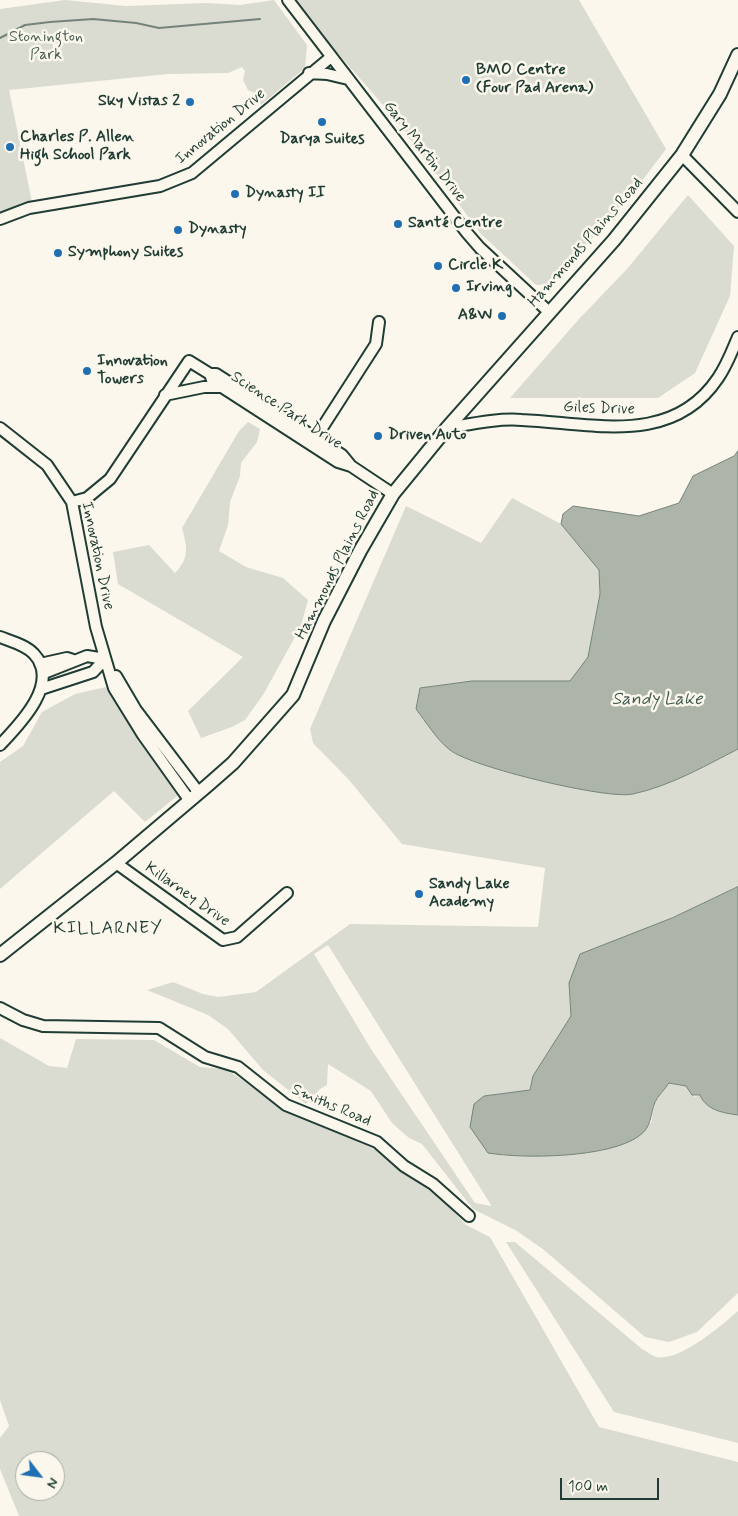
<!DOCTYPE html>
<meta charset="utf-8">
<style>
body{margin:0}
#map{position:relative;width:738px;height:1516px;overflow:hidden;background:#fbf7ec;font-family:Mynerve,sans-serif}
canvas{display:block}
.north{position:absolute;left:15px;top:1451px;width:50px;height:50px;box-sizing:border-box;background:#fbf7ec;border:1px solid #a3ada2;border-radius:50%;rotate:120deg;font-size:14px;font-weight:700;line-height:20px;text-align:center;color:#1f3d34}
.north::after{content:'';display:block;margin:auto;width:18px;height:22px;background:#1f6fb2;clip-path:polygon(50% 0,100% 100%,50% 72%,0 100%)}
.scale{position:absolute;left:560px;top:1478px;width:99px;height:22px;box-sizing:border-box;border:2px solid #1f3d34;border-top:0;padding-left:6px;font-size:15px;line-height:18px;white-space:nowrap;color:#1f3d34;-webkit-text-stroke:4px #fbf7ec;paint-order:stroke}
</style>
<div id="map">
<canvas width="738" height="1516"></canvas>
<div class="north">N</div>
<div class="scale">100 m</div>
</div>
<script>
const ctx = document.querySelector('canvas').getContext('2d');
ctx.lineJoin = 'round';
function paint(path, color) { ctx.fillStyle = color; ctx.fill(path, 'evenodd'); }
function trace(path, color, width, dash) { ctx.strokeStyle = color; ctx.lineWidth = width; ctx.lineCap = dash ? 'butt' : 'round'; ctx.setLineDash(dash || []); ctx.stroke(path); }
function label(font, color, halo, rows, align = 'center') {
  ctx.font = font + ' Mynerve,sans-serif'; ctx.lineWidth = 5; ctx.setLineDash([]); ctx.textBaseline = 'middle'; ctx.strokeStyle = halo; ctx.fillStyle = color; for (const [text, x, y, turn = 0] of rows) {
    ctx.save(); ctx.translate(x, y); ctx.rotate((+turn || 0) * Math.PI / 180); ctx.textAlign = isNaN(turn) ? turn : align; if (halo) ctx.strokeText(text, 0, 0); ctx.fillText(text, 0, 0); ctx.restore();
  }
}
const green = new Path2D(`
 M65,0l61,6 80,-3 34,2 34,-5 33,45 -2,23 -44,37 -4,-11 -9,-4 -5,-10 2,-9 -3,-4 -14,6 -60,1 -159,16 23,112 -32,9v-202z
 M295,0h284l87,149 -27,36 -87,99 -16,1 -55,-51 -85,-114 -81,-93z
 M688,195l46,51 -4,50 -35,77 -37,25h-148l69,-79 48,-50z
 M248,422l12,7 -3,13 -16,21 -1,13 -10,26 -2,23 -9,26 27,16 37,11 25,22 -7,26 -38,69 -18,25 -13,7 -31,11 -13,-27 55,-54 -125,-73 -5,-32 36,-7 26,28c15,-15 12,-27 7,-45l57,-97z
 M512,498l49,26 38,46 1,24 -12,63 -18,24h-98l-52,7 -4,21c10,13 21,31 34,41 21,17 158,50 183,44 37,-8 72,-28 105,-45v138l-66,31 -103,65 2,33 -38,60 -3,14 -46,6 -14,31 18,26 19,3 144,-33 4,-21 14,-19 17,3 9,11 5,-2c6,15 23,18 38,20v178l-41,39 -28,10 -24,-5 -101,-87 -27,-19 -44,-22 -51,-65 -13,-6 -17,-15 -21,-32 -43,-27 -1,21 -7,4 -14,15 -43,-34 -35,-41 -20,-14 -61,-25 26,-8 30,12 15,3 38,-5 94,-68 188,3 7,-59 -143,-24 -53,-64 -36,-37 -3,-14 96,-223 75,37zM328,945l163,260v1l-16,-3 -104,-154 -57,-95z
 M106,687l31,49 44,57 -36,29 -31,-31 -114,98v-127l23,-16 19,-34 33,-18z
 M0,1038l49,28 18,2 9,-29 78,1 46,27 26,2 61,41 89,40 30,25 35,23 25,27 24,12 109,190 139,35v54h-719l-19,-47v-31l9,-12 -9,-26zM25,1461h30v30h-30z
 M506,1242h9l127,107c4,2 9,6 14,8 23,5 65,-31 82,-46v132l-124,-31z`);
const water = new Path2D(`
 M738,451v298c-33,17 -68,37 -105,45 -25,6 -162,-27 -183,-44 -13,-10 -24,-28 -34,-41l4,-21 52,-7h98l18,-24 12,-63 -1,-24 -38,-46 2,-10 10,-8 66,10 40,-13 14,-27 41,-20z
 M738,887v228c-15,-2 -32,-5 -38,-20h-8l-6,-9 -17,-3c-4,6 -11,13 -14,19 -5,13 -3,25 -16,34 -30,22 -115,23 -151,17l-18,-26 4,-23 10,-8 46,-6 3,-14 38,-60 -2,-33 11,-29 92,-36z`);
const stream = new Path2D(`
 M0,38l25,-13 25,-3 43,-3 43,4 23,5 101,-9`);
const minor = new Path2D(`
 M288,0l179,233 13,15 69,64
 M309,73l18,1 21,5
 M682,155l56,57
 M0,219l29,-11 131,-22 32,-13 139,-116
 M210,374l2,6 10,7 116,75 13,4 42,28
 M165,395l39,-8h18
 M0,428l47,37 25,37 24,125 18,61 29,47 47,66
 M447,428c24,-4 51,-10 75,-8 70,3 150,27 196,-42 9,-13 14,-27 20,-41
 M313,442l63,-98 3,-22
 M72,502l15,-4 23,-19 79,-118 21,13h6l126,81 9,11
 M0,637c10,4 26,8 34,17 27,29 -15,71 -34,91
 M40,664l27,-6 6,2
 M44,673l43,-17 18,3
 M116,676l20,34 63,83
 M41,689l52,-17 12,-13
 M116,863l107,77 14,-3 50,-44
 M0,1008l23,12 20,6 116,2 46,29 33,10 48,38 91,37 27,24 29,18 36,32`);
const major = new Path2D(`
 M0,955l116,-92 92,-78 25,-22 60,-68 31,-74 36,-70 33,-57 54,-66 167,-188 68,-85 38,-61 18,-39`);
const markers = [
 [466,80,5,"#1f6fb2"],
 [190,102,5,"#1f6fb2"],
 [322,122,5,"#1f6fb2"],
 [10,147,5,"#1f6fb2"],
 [235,194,5,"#1f6fb2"],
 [398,224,5,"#1f6fb2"],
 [178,230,5,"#1f6fb2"],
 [58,253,5,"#1f6fb2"],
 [438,266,5,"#1f6fb2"],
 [456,288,5,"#1f6fb2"],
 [502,316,5,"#1f6fb2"],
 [87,371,5,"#1f6fb2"],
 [378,436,5,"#1f6fb2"],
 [419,894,5,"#1f6fb2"]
];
const parkNames = [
 ["Stonington",46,38],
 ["Park",46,56]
];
const poiNames = [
 ["BMO Centre",476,71],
 ["(Four Pad Arena)",476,89],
 ["Sky Vistas 2",180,102,"right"],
 ["Charles P. Allen",20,138],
 ["High School Park",20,156],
 ["Darya Suites",322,140,"center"],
 ["Dynasty II",245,194],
 ["Santé Centre",408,224],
 ["Dynasty",188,230],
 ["Symphony Suites",68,253],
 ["Circle K",448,266],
 ["Irving",466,288],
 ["A&W",492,316,"right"],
 ["Innovation",97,362],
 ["Towers",97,380],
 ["Driven Auto",388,436],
 ["Sandy Lake",429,885],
 ["Academy",429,903]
];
const streetNames = [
 ["Innovation Drive",221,127,-39],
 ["Gary Martin Drive",424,152,52],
 ["Hammonds Plains Road",586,243,-49],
 ["Giles Drive",599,409,2],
 ["Science Park Drive",286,411,33],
 ["Innovation Drive",97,556,78],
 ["Hammonds Plains Road",338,565,-63],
 ["Killarney Drive",187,895,35],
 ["Smiths Road",331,1106,23]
];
const waterNames = [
 ["Sandy Lake",657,700]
];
const neighbourhoodNames = [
 ["KILLARNEY",108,929]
];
paint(green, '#dbdcd1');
paint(water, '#adb4aa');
trace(water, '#74847b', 1);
trace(stream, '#74847b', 2);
trace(minor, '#1f3d34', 14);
trace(major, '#1f3d34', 16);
trace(minor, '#fbf7ec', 10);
trace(major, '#fbf7ec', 12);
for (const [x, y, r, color] of markers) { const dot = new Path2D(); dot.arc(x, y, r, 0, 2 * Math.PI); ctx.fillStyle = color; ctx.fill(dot); trace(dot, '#fbf7ec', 2); }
label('16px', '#455d53', '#fbf7ec', parkNames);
label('bold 16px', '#1f3d34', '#fbf7ec', poiNames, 'left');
label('16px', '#1f3d34', '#fbf7ec', streetNames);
label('italic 18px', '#425b52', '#fbf7ec', waterNames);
ctx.letterSpacing = '1px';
label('18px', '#1f3d34', '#fbf7ec', neighbourhoodNames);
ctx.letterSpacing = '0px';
</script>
